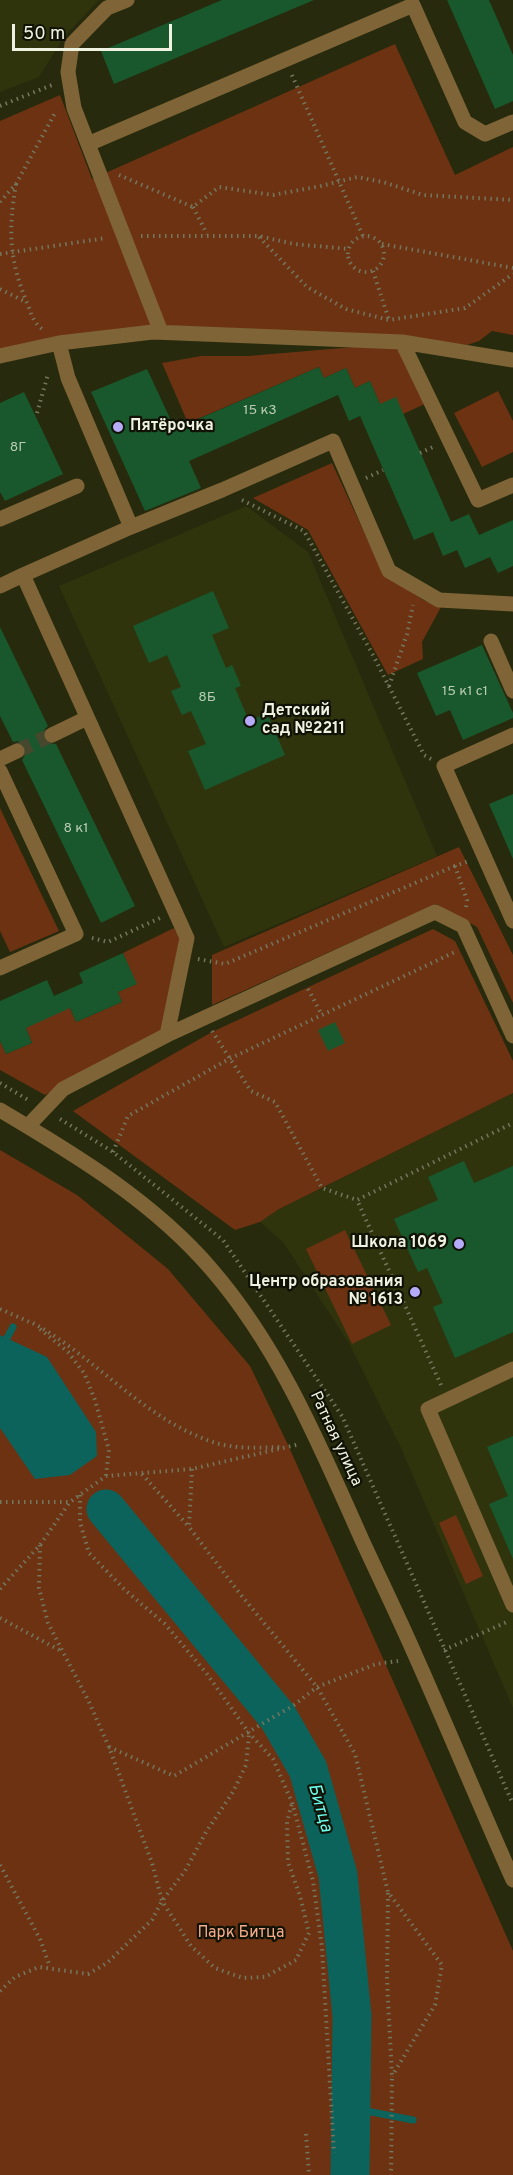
<!DOCTYPE html>
<meta charset="utf-8">
<style>
body{margin:0}
#map{position:relative;width:513px;height:2175px;overflow:hidden;background:#272a0c;font-family:Overpass,sans-serif}
canvas{display:block}
.scale{position:absolute;left:12px;top:24px;width:160px;height:27px;box-sizing:border-box;border:3px solid #eff2e0;border-top:0;padding-left:8px;font-size:18px;line-height:21px;white-space:nowrap;color:#eff2e0;-webkit-text-stroke:4px #101206;paint-order:stroke}
</style>
<div id="map">
<canvas width="513" height="2175"></canvas>
<div class="scale">50 m</div>
</div>
<script>
const ctx = document.querySelector('canvas').getContext('2d');
ctx.lineJoin = 'round';
function paint(path, color) { ctx.fillStyle = color; ctx.fill(path, 'evenodd'); }
function trace(path, color, width, dash) { ctx.strokeStyle = color; ctx.lineWidth = width; ctx.lineCap = dash ? 'butt' : 'round'; ctx.setLineDash(dash || []); ctx.stroke(path); }
function label(font, color, halo, rows, align = 'center') {
  ctx.font = font + ' Overpass,sans-serif'; ctx.lineWidth = 4.5; ctx.setLineDash([]); ctx.textBaseline = 'middle'; ctx.strokeStyle = halo; ctx.fillStyle = color; for (const [text, x, y, turn = 0] of rows) {
    ctx.save(); ctx.translate(x, y); ctx.rotate((+turn || 0) * Math.PI / 180); ctx.textAlign = isNaN(turn) ? turn : align; if (halo) ctx.strokeText(text, 0, 0); ctx.fillText(text, 0, 0); ctx.restore();
  }
}
const built = new Path2D(`
 M0,0h99l-35,37 -25,40 -39,15z
 M246,506l62,46 129,304 -213,91 -165,-361z
 M513,1093v615l-112,-260 -52,-105 -66,-101 -23,-20 19,-13z`);
const green = new Path2D(`
 M395,44l60,131 58,-28v188l-21,-4 -13,10 -12,4 -275,-16 -192,24v-232l60,-26 32,84z
 M399,346l28,57 -24,11 -23,-10 -10,-23 -15,7 -9,-20 -22,10 -5,-11 -131,56 -26,-60 39,-7h47l106,-9z
 M498,391l15,30v31l-31,15 -28,-54z
 M332,463l51,110 40,27 18,7 -19,35 1,17 -35,16 -80,-145 -55,-32z
 M0,808l59,123 -49,21 -10,-21z
 M459,847l54,108v48l-36,-76 -41,-23 -224,101v-50z
 M174,928l6,12 -19,92 -116,63 -45,-25v-29l6,13 26,-11 -6,-15 40,-29 10,23 46,-20 -4,-10 18,-8 -13,-31z
 M433,929l22,12 21,43 37,77v32l-234,116 -19,13 -25,8 -162,-119 139,-79z
 M0,1150l77,45 91,74 82,97 39,81 224,504v224h-513z
 M345,1230l46,95 -39,19 -46,-95z
 M456,1515l27,61 -17,8 -27,-61z`);
const water = new Path2D(`
 M0,1335l47,22 49,75 1,24 -27,19 -35,4 -35,-51z`);
const stream = new Path2D(`
 M7,1338l6,-11
 M351,2108l62,12`);
const river = new Path2D(`
 M106,1509l172,208 30,52 30,106 14,141 -2,159`);
const building = new Path2D(`
 M222,0h92l-200,84 -13,-33z
 M447,0h42l24,55v46l-18,8z
 M319,367l5,11 22,-10 9,20 15,-7 10,23 16,-7 55,125 18,-8 10,21 34,-15v46l-15,7 -8,-16 -25,11 -8,-18 -14,6 -10,-24 -19,8 -54,-124 -11,5 -11,-26 -149,66 12,27 -56,23 -54,-119 56,-23 28,60z
 M24,392l39,82 -58,27 -5,-9v-89z
 M213,591l16,37 -17,7 14,33 6,-3 9,21 -6,2 14,33 18,-8 18,42 -80,35 -17,-39 18,-7 -15,-33 -9,4 -11,-24 10,-4 -14,-32 -18,8 -16,-37z
 M0,627l48,99 -4,4 -1,9 4,4 9,1 79,162 -34,17 -79,-163 5,-8 -1,-6 -8,-5 -5,1 -13,-26z
 M482,645l31,68v5l-50,22 -13,-30 -14,6 -19,-43z
 M513,794v65l-24,-55z
 M123,953l14,31 -19,8 4,10 -46,20 -6,-14 -44,20 6,15 -26,11 -6,-13v-40l47,-21 7,16 29,-13 -4,-10z
 M335,1022l10,21 -17,8 -10,-21z
 M464,1161l10,22 39,-17v166l-58,26 -22,-51 10,-4 -16,-35 -9,4 -24,-53 44,-19 -10,-23z
 M513,1436v123l-24,-55 19,-8 -21,-49z`);
const minorTunnel = new Path2D(`
 M17,751l35,-16`);
const path = new Path2D(`
 M292,75l71,161
 M0,106l52,-21
 M119,175l74,32 26,-20 54,8 48,-9 36,-9 26,5 40,13 90,5
 M16,184c-8,46 -7,77 12,121 3,9 6,18 14,24
 M0,202l16,-18 40,-73
 M193,207l14,27
 M141,236h118l35,8 55,5
 M348 254a18 18 0 1 1 36 0a18 18 0 1 1-36 0Z
 M259,237l48,50 39,22 43,11 76,-12 48,-34
 M382,244l131,24
 M0,254l106,-16
 M373,271l16,49
 M0,289l26,13
 M37,413l11,-39
 M420,453l13,-6
 M366,478l17,-8
 M242,500l62,31 69,124 51,100 7,4
 M389,686l18,-52 6,-29
 M466,907l1,-7 -12,-34 14,-5
 M92,938l16,4 52,-24
 M198,959l27,5 230,-98
 M308,989l14,26
 M212,1031l39,60 24,11 47,86 35,12
 M0,1083l30,18
 M60,1119l53,33 110,88 119,176 171,388
 M113,1152l15,-36 101,-57 228,-108
 M0,1309l34,15
 M33,1323c64,35 112,98 183,120 20,6 42,5 64,4
 M40,1329l28,23 16,21 11,27 14,50 -3,26
 M441,1385l-84,-185 156,-77
 M192,1469l-3,58 52,68 76,92 38,67 33,138 54,73 -7,40 -43,71
 M142,1474l47,53
 M80,1495v27l9,31 36,37 40,34 42,50 42,59 24,26 19,43 21,79 9,67 12,205
 M0,1502h69
 M40,1545l-1,43 9,35 41,79 20,45 43,116 10,38 29,45 24,22 28,10 22,-1 31,-17 13,-27 -9,-37 -12,-34 -1,-40 5,-19
 M0,1589l40,-44 30,-43 36,-26 86,-7 108,-25
 M0,1618l63,34
 M444,1650l65,-29
 M109,1747l65,29 120,-71 23,-18 59,-23 22,-3
 M0,1865l40,74 10,28
 M388,1893l-1,87 5,96 -1,99
 M0,1991l15,-14 24,-10 49,7 19,-11 45,-43 10,-19 23,-30 21,-39 27,-40 13,-27 3,-31
 M306,2134l3,41`);
const minor = new Path2D(`
 M127,0l-20,8 -35,36 -4,28 6,36 87,224
 M88,144l325,-139 52,117 20,12 28,-12
 M402,342l76,158 35,-15
 M0,356l59,-13 94,-11 249,10 111,18
 M0,519l77,-33
 M131,527l91,-37 111,-49 56,130 50,29 74,4
 M0,586l23,-11
 M491,641l22,50
 M52,735l35,-17
 M513,735l-69,31 69,155
 M0,759l17,-8
 M0,771l76,163 -76,34
 M167,1035l268,-123 28,14 50,110
 M0,1110c76,45 154,92 212,160 68,79 108,176 150,270 18,39 37,78 54,117 33,74 64,149 97,223
 M28,1126l35,-37 104,-54 20,-97 -164,-363 108,-48 -63,-149 -9,-35
 M513,1369l-85,40 85,196`);
const markers = [
 [118,427,6,"#b6abf8"],
 [250,721,6,"#b6abf8"],
 [459,1244,6,"#b6abf8"],
 [415,1292,6,"#b6abf8"]
];
const numberNames = [
 ["15 к3",260,411],
 ["8Г",18,448],
 ["15 к1 с1",465,692],
 ["8Б",207,698],
 ["8 к1",76,829]
];
const poiNames = [
 ["Пятёрочка",130,427],
 ["Детский",262,712],
 ["сад №2211",262,730],
 ["Школа 1069",447,1244,"right"],
 ["Центр образования",403,1283,"right"],
 ["№ 1613",403,1301,"right"]
];
const streetNames = [
 ["Ратная улица",335,1439,65]
];
const parkNames = [
 ["Парк Битца",241,1934]
];
const waterNames = [
 ["Битца",319,1808,74]
];
paint(built, '#30340d');
paint(green, '#6d3212');
paint(water, '#0b635c');
trace(stream, '#0b635c', 7);
trace(river, '#0b635c', 39);
paint(building, '#19582d');
trace(minorTunnel, '#45482c', 15, [15, 8]);
trace(path, '#74775e', 4, [1.5, 4.5]);
trace(minor, '#7e6437', 15);
for (const [x, y, r, color] of markers) { const dot = new Path2D(); dot.arc(x, y, r, 0, 2 * Math.PI); ctx.fillStyle = color; ctx.fill(dot); trace(dot, '#101206', 2); }
label('14px', '#baccb3', null, numberNames);
label('bold 16px', '#eff2e0', '#101206', poiNames, 'left');
label('16px', '#eff2e0', '#101206', streetNames);
label('16px', '#f6ab88', '#101206', parkNames);
label('italic 18px', '#6cfbeb', '#101206', waterNames);
</script>
